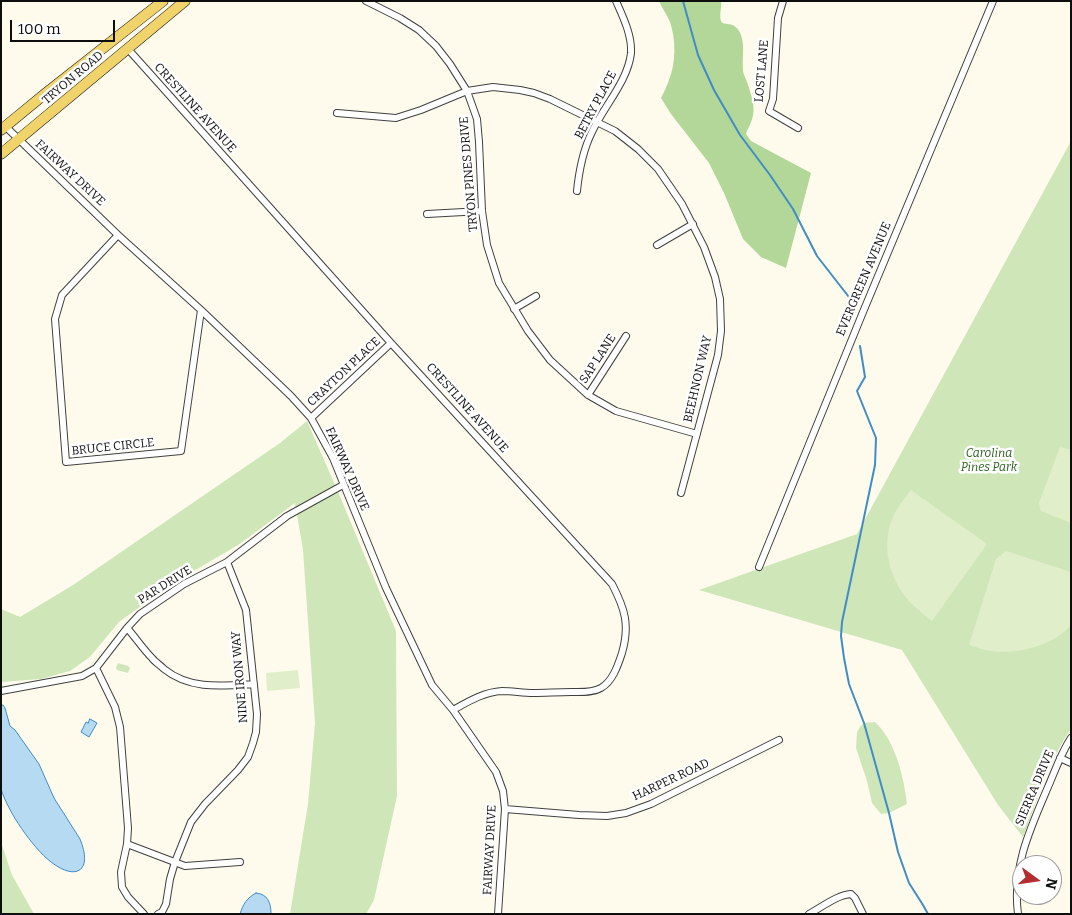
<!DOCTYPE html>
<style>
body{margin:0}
#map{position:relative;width:1072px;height:915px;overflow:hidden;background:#fefbed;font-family:Bitter,serif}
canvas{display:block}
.frame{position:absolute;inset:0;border:2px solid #0d0d0d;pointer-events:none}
.north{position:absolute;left:1012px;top:855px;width:50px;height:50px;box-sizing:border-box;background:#fff;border:1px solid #9e9e9e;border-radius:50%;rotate:104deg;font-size:14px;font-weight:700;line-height:20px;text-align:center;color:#0d0d0d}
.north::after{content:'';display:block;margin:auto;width:18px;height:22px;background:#b42d31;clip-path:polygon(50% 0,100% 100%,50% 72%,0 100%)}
.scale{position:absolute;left:10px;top:20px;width:105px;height:22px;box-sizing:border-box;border:2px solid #0d0d0d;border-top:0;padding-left:6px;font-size:15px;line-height:18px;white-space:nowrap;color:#0d0d0d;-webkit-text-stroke:4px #fff;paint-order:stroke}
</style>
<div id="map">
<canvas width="1072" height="915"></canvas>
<div class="frame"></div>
<div class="north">N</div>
<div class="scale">100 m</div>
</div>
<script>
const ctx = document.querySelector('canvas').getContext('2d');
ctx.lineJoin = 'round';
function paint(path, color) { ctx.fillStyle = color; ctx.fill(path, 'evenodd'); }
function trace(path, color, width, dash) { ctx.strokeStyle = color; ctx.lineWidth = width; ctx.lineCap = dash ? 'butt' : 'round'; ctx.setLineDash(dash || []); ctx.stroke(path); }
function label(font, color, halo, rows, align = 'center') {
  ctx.font = font + ' Bitter,serif'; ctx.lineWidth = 5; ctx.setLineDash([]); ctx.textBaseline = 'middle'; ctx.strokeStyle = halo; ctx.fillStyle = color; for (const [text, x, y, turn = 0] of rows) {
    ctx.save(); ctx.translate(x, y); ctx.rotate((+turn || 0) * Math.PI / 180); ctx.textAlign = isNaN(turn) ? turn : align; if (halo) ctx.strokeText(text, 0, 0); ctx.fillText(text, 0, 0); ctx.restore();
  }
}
const green = new Path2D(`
 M1071,141v588c-22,31 -34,73 -48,108l-25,-32 -96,-155 -203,-60 158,-56z
 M307,421l32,73 57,137 1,165 -23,104 -8,14h-76l18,-110 7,-81 -12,-173 -8,-47 -57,42 -68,40 -51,37 -29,35 -20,14 -29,8 -40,3v-73l19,8 53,-32 207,-142z
 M118,663l10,3 2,2 -2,5 -11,-3 -1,-2z
 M875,722c20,18 29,55 32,82l-18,9 -8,1 -9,-11 -5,-22 -11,-33 1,-16 3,-5 4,-4z
 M1,842l11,33 22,39h-33z`);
const forest = new Path2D(`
 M659,1h62c1,6 -2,14 0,20 2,6 14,-2 20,14 4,11 1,24 2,35 0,5 4,10 5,15 3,9 7,21 5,30 -1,7 -5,13 -7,19l5,7 60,32 -25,95 -25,-11 -18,-18 -19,-46 -15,-30 -38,-49 -10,-16c3,-6 6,-12 8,-18 7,-17 7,-41 1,-58 -3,-7 -8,-14 -11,-21z`);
const pitch = new Path2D(`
 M1060,447l11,3v73l-30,-12 -2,-8z
 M911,490l76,54 -55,77c-8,-7 -17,-13 -24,-21 -22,-26 -29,-65 -9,-94 4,-6 8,-11 12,-16z
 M1006,551l65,21v53c-16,20 -54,30 -79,26 -8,-1 -15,-4 -23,-6l27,-86z
 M298,670l2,18 -33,3 -1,-18z`);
const water = new Path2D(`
 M1,705h2l2,3 5,18 5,4 24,34 15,34 26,41c13,31 -3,43 -29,23 -19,-15 -43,-50 -50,-73z
 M90,719l7,4 -8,14 -8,-5 5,-10 2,1z
 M256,893c12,1 15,10 15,21h-31c3,-10 7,-16 16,-21z`);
const stream = new Path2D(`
 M683,1l15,54 16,35 26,45 30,40 23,34 24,47 35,45
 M844,320l1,-12
 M860,346l5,31 -8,14 19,47 -1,27 -33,157 -1,14 3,22 5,26 15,39 25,90 9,39 11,31 14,22 5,9`);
const street = new Path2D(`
 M366,1l34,17 19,12 17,16 14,18 17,27 10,28 2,23 3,69 5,34 12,38 29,48 22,29 38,35 28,16 81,23
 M783,1l-5,17 -5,81 -4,12 29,17
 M128,49l263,294 221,241c13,25 18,41 10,69 -4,12 -9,28 -21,35 -9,5 -21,4 -30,4 -13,0 -26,1 -38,1 -10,0 -21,-2 -31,-2 -18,1 -33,10 -49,19
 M337,113l59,5 25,-8 46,-19 26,-4 27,3 14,3 16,6 65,32 23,18 20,20 24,35 22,43 11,30 5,22 1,32 -3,24 -37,138
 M6,127l112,108 83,75 90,86 20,22 22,40 53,130 46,97 21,25 43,62 7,19 2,18 -7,105
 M577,191c2,-20 6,-41 15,-59 12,-26 36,-51 39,-79 1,-18 -8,-36 -15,-52
 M427,214l55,-3
 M118,235l-56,60 -7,24 11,143 115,-11 20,-141
 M657,245l36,-21
 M514,309l22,-13
 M588,395l38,-59
 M311,418l80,-75
 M759,567l104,-255 130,-311
 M127,628c9,10 16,21 25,30 3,4 8,7 12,11 26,21 58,17 90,15
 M96,668l19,39 5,20 8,101 -1,16 -6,28 1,15 6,10 16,17
 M1,691l81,-15 14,-8 31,-40 13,-14 44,-30 43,-22 60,-46 56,-31
 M1060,758l11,5
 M505,809l74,6 28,1 19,-3 25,-9 128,-64
 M127,844l58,22 55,-4
 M158,914l4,-2 4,-8 4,-25 5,-17 16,-40 14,-18 33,-34 10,-13 5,-14 3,-11 1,-18 -11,-104 -19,-48
 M809,914c13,-7 28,-19 42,-20l4,4 8,16
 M1018,914c-6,-47 12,-85 30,-127 7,-16 13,-34 23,-49`);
const primary = new Path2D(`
 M1,130l45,-37 117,-92
 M1,154l184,-153`);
const streetNames = [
 ["LOST LANE",762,71,-85],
 ["TRYON ROAD",73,78,-40],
 ["BETRY PLACE",596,105,-62],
 ["CRESTLINE AVENUE",195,108,48],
 ["FAIRWAY DRIVE",70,173,43],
 ["TRYON PINES DRIVE",469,174,-95],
 ["EVERGREEN AVENUE",864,279,-67],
 ["SAP LANE",598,359,-57],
 ["CRAYTON PLACE",344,372,-43],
 ["BEEHNON WAY",698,379,-77],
 ["CRESTLINE AVENUE",467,408,48],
 ["BRUCE CIRCLE",113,447,-6],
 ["FAIRWAY DRIVE",347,469,66],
 ["PAR DRIVE",165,585,-32],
 ["NINE IRON WAY",240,677,-95],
 ["HARPER ROAD",671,780,-25],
 ["SIERRA DRIVE",1035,788,-67],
 ["FAIRWAY DRIVE",490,850,-87]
];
const parkNames = [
 ["Carolina",989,454],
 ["Pines Park",989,468]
];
paint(green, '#cfe6b9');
paint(forest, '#b3d699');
paint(pitch, '#e1eeca');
paint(water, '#b5daf2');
trace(water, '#408dc5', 1);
trace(stream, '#408dc5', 2);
trace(street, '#404040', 8);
trace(primary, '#1e1e1e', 11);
trace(street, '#fff', 6);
trace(primary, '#f0d36b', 10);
label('12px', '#0d0d0d', '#fff', streetNames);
label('italic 12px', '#2d6021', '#fff', parkNames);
</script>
